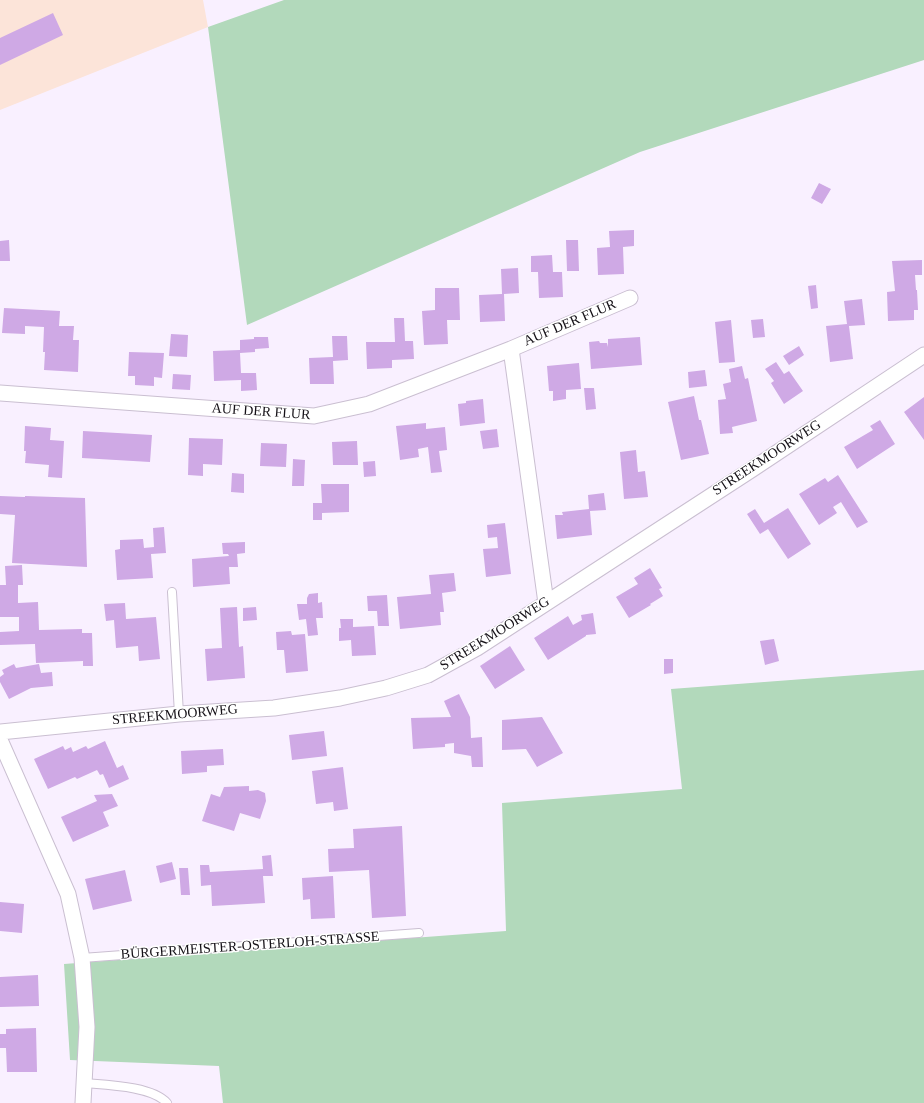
<!DOCTYPE html>
<meta charset="utf-8">
<style>
body{margin:0}
canvas{display:block;background:#f9f0ff}
</style>
<canvas width="924" height="1103"></canvas>
<script>
const ctx = document.querySelector('canvas').getContext('2d');
ctx.lineJoin = 'round';
function paint(path, color) { ctx.fillStyle = color; ctx.fill(path, 'evenodd'); }
function trace(path, color, width, dash) { ctx.strokeStyle = color; ctx.lineWidth = width; ctx.lineCap = dash ? 'butt' : 'round'; ctx.setLineDash(dash || []); ctx.stroke(path); }
function label(font, color, halo, rows, align = 'center') {
  ctx.font = font + ' Georgia,serif'; ctx.lineWidth = 3; ctx.setLineDash([]); ctx.textBaseline = 'middle'; ctx.strokeStyle = halo; ctx.fillStyle = color; for (const [text, x, y, turn = 0] of rows) {
    ctx.save(); ctx.translate(x, y); ctx.rotate((+turn || 0) * Math.PI / 180); ctx.textAlign = isNaN(turn) ? turn : align; if (halo) ctx.strokeText(text, 0, 0); ctx.fillText(text, 0, 0); ctx.restore();
  }
}
const commercial = new Path2D(`
 M0,0h203l5,27 -208,83z`);
const green = new Path2D(`
 M284,0h640v60l-284,92 -393,173 -39,-298z
 M924,670v433h-701l-4,-37 -149,-6 -6,-96 442,-33 -4,-128 180,-14 -11,-100z`);
const building = new Path2D(`
 M53,13l10,22 -63,30v-27z
 M819,183l12,6 -9,15 -11,-6z
 M634,230v16l-11,1 1,27 -26,1 -1,-27 13,-1 -1,-16z
 M9,240l1,21h-10v-20z
 M566,240h12l1,31h-12z
 M552,255l1,17h9l1,25 -24,1 -1,-26h-7v-16z
 M922,260v15h-7l1,15h1l1,20h-4v10l-26,1 -1,-29 8,-1 -3,-30z
 M518,268l1,25 -15,1 1,27 -25,1 -1,-27 23,-1 -1,-25z
 M816,285l2,23 -7,1 -3,-23z
 M435,288h24l1,32h-13l1,24 -24,1 -2,-34 13,-1z
 M862,299l3,26 -16,1 4,33 -23,3 -4,-36 21,-2 -3,-23z
 M4,308l56,3 -1,15h15l-1,14h6l-1,32 -34,-2 1,-18h-2l1,-25 -19,-1v8l-23,-1z
 M394,318h10l1,23h8l1,18 -22,1v8l-25,1 -1,-27h29z
 M763,319l2,18 -12,1 -2,-18z
 M731,320l4,42 -16,1 -4,-41z
 M171,334l17,1 -1,22 -18,-1z
 M332,336h15l1,24 -15,1 1,23h-24l-1,-26 24,-1z
 M254,337h14l1,11 -14,1v3l-15,1 1,20h15l1,17 -16,1v-11l-27,1 -1,-30 27,-1v-10l14,-1z
 M640,337l2,28 -51,4 -2,-27 10,-1 1,2h7l1,4v-8z
 M799,346l5,9 -15,10 -6,-9z
 M129,352l35,1 -2,25 -8,-1v9l-19,-1v-9h-7z
 M776,362l8,12 5,-3 14,20 -19,13 -13,-21 3,-2 -9,-12z
 M579,363l2,26 -15,1v9l-13,2v-10h-4l-2,-25z
 M742,366l3,13 3,-1 9,43 -25,6 1,6 -13,1 -2,-34 8,-1 -3,-15 8,-2 -2,-13z
 M705,370l2,16 -18,2 -1,-16z
 M173,374l18,1 -1,15 -18,-1z
 M584,388h10l2,21 -10,1z
 M694,396l5,24h2l8,34 -28,6 -13,-58z
 M924,397v43l-20,-28z
 M483,399l2,24 -25,3 -2,-22 8,-1v-2z
 M880,420l15,24 -38,25 -13,-22 29,-17 -3,-4z
 M426,423v6l19,-2 2,23 -8,1 3,21 -11,1 -3,-26 -10,2 1,8 -19,3 -4,-34z
 M25,426l26,2 -1,12 14,1 -2,37 -14,-1 1,-12 -24,-2 1,-12h-2z
 M497,429l2,18 -16,2 -3,-18z
 M83,431l69,4 -2,27 -68,-4z
 M189,438l34,1 -1,26 -19,-1v12l-15,-1z
 M357,441l1,24h-25l-1,-23z
 M261,443l26,1 -1,23 -26,-1z
 M636,450l2,22 7,-1 3,26 -24,2 -4,-47z
 M293,459l12,1 -1,26h-12z
 M375,461l1,15 -12,1 -1,-15z
 M232,473l12,1v19l-13,-1z
 M838,475l30,47 -11,6 -16,-26 -8,5 4,6 -18,12 -20,-31 26,-16 3,4z
 M321,484h28v28l-27,1v7h-9v-17h9z
 M604,493l2,17 -16,1 2,24 -35,4 -2,-24h8l-1,-3 27,-3 -1,-14z
 M0,496l25,1v-1l60,2 2,69 -75,-4 3,-48 -15,-1z
 M788,508l23,36 -23,15 -20,-30 -8,5 -13,-20 8,-5 9,14z
 M505,523l6,51 -25,3 -3,-28 15,-1 -1,-11 -9,1 -1,-13z
 M164,527l2,26 -15,1 2,24 -36,2 -2,-30 5,-1v-9l23,-1 1,9 10,-1 -1,-19z
 M245,542v11l-8,1 1,13h-9l1,17 -37,3 -1,-28 37,-3 -1,-2h-5l-1,-11z
 M22,565l1,20h-5v18l20,-1 1,28 43,-1v4h10l1,33h-10v-5l-47,2 -1,-19 -35,1v-13l19,-1v-14h-19v-32h6l-1,-19z
 M650,568l12,20 -3,1 4,7 -13,8 1,1 -22,13 -13,-21 22,-13 -4,-6z
 M454,573l2,18 -14,2 2,19h-4l1,13 -41,4 -3,-32 34,-3 -2,-19z
 M318,593v10l4,-1 1,16h-7l2,17 -10,1 -2,-17 -7,1 -2,-16h10v-6l2,-4z
 M387,595l2,31h-11l-1,-15h-9l-1,-15z
 M125,603l1,16 30,-2 4,42 -21,2 -1,-15 -22,2 -2,-28 -8,1 -2,-17z
 M237,607l2,40 4,-1 2,32 -38,3 -2,-32 17,-1 -2,-40z
 M256,607l1,13 -14,1v-13z
 M593,613l3,21 -10,1v1l-38,24 -14,-22 34,-22 5,9 9,-5 -1,-5z
 M340,619h13v8l21,-1 2,29 -24,1 -1,-16 -12,1v-13h2z
 M291,631l1,4 13,-1 3,37 -22,2 -2,-23h-7l-1,-18z
 M774,639l5,22 -14,4 -5,-24z
 M510,646l15,24 -30,19 -15,-23z
 M664,659h9v14l-9,1z
 M14,664l2,4 23,-4 2,9 11,-1 1,14 -22,2 -22,11 -9,-17v-5l4,-3 -2,-4z
 M459,694l11,23 1,21 11,-1 1,30h-11l-1,-11 -17,-3v-10l-9,1v3l-32,2 -2,-31 40,-1 -7,-16z
 M542,717l21,36 -26,14 -11,-18 -24,1v-30z
 M324,731l3,25 -35,4 -3,-25z
 M105,741l12,27 6,-3 6,14 -20,9 -6,-14 -3,1 -3,-5 -20,9 -2,-2 -27,12 -14,-30 29,-13 2,4 6,-3 2,5 13,-6 2,3z
 M223,749l1,16 -17,1v6l-25,2 -1,-23z
 M343,767l5,42 -14,2 -1,-9 -17,2 -4,-33z
 M249,786v5l9,-1 7,3 1,8 -6,18 -20,-6 -6,18 -32,-10 9,-27 9,3 4,-10z
 M112,794l6,12 -15,6 6,14 -36,16 -12,-25 36,-16 -3,-6z
 M402,826l4,90 -34,2 -3,-48 -40,2 -1,-23 26,-1 -1,-19z
 M271,855l2,21h-10l2,27 -53,3 -1,-21 -10,1 -1,-21h9l1,7 53,-3 -1,-13z
 M172,862l4,17 -16,4 -4,-17z
 M179,868h9l2,27h-9z
 M125,870l7,31 -39,9 -8,-31z
 M333,876l2,42 -24,1 -1,-20 -7,1 -1,-22z
 M0,902l24,2 -2,29 -22,-2z
 M38,975l1,31 -39,1v-30z
 M36,1028l1,44h-30l-1,-24h-6v-14h6v-5z`);
const lane = new Path2D(`
 M172,592l7,122
 M82,958l337,-25
 M84,1083c22,2 68,3 83,20`);
const street = new Path2D(`
 M511,349l119,-51
 M0,393l314,23 55,-12 142,-55 35,254
 M0,732l179,-18 95,-6 66,-10 46,-10 42,-13 49,-27 274,-178 173,-115
 M0,740l68,154 14,64 5,69 -4,76`);
const streetNames = [
 ["AUF DER FLUR",570,323,-23],
 ["AUF DER FLUR",261,412,4],
 ["STREEKMOORWEG",767,458,-33],
 ["STREEKMOORWEG",495,634,-32],
 ["STREEKMOORWEG",175,715,-5],
 ["BÜRGERMEISTER-OSTERLOH-STRASSE",250,946,-4]
];
paint(commercial, '#fce4d9');
paint(green, '#b2d9bb');
paint(building, '#cfa9e5');
trace(lane, '#cabfd1', 10);
trace(street, '#cabfd1', 17);
trace(lane, '#fff', 8);
trace(street, '#fff', 15);
label('14px', '#151117', '#fff', streetNames);
</script>
